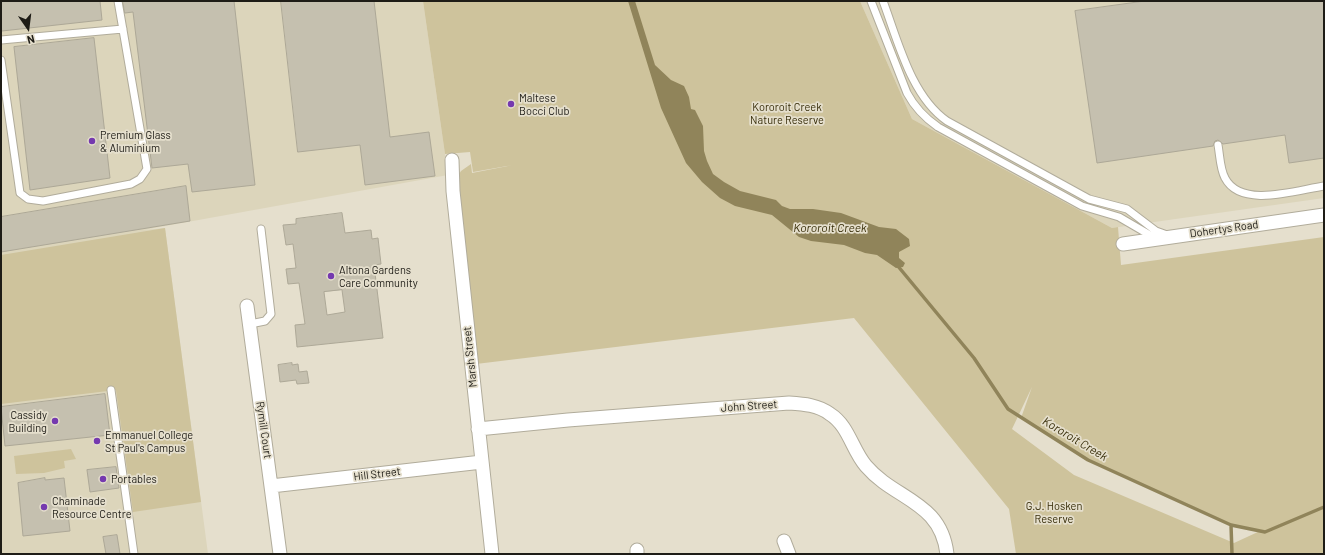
<!DOCTYPE html>
<style>
body{margin:0}
#map{position:relative;width:1325px;height:555px;overflow:hidden;background:#e5dfcd;font-family:Barlow,sans-serif}
canvas{display:block}
.frame{position:absolute;inset:0;border:2px solid #1e1c16;pointer-events:none}
.north{position:absolute;left:8px;top:8px;width:40px;height:40px;-webkit-text-stroke:3px #e5dfcd;paint-order:stroke;rotate:166deg;font-size:11px;font-weight:700;line-height:16px;text-align:center;color:#1e1c16}
.north::after{content:'';display:block;margin:auto;width:14px;height:18px;background:#1e1c16;clip-path:polygon(50% 0,100% 100%,50% 72%,0 100%)}
</style>
<div id="map">
<canvas width="1325" height="555"></canvas>
<div class="frame"></div>
<div class="north">N</div>
</div>
<script>
const ctx = document.querySelector('canvas').getContext('2d');
ctx.lineJoin = 'round';
function paint(path, color) { ctx.fillStyle = color; ctx.fill(path, 'evenodd'); }
function trace(path, color, width, dash) { ctx.strokeStyle = color; ctx.lineWidth = width; ctx.lineCap = dash ? 'butt' : 'round'; ctx.setLineDash(dash || []); ctx.stroke(path); }
function label(font, color, halo, rows, align = 'center') {
  ctx.font = font + ' Barlow,sans-serif'; ctx.lineWidth = 3.5; ctx.setLineDash([]); ctx.textBaseline = 'middle'; ctx.strokeStyle = halo; ctx.fillStyle = color; for (const [text, x, y, turn = 0] of rows) {
    ctx.save(); ctx.translate(x, y); ctx.rotate((+turn || 0) * Math.PI / 180); ctx.textAlign = isNaN(turn) ? turn : align; if (halo) ctx.strokeText(text, 0, 0); ctx.fillText(text, 0, 0); ctx.restore();
  }
}
const built = new Path2D(`
 M1,1h422l25,174 -305,55 22,-2 43,326h-207z
 M860,1h464v197l-212,30 -200,-109z`);
const green = new Path2D(`
 M423,1h437l52,118 200,109 6,-1 3,38 203,-28v317h-308l-7,-45 -155,-191 -378,46 -20,-185 5,-8 10,-7 1,9 41,-8 -40,7 -3,-20 -25,2zM1032,387l-11,31 67,42 143,65 29,6 -26,12 -160,-68 -62,-46z
 M165,228l36,274 -68,10 -17,-122 -115,14v-149z
 M71,449l5,10 -12,2 1,7 -21,5 -28,1 -2,-18z`);
const water = new Path2D(`
 M628,1h7l20,64 16,15 13,6 5,11 2,12 4,1 8,16 1,25 3,10 6,13 11,8 16,9 36,9 6,6 8,3h23l28,4 38,14 17,2 13,10 1,7 -11,6v6l6,5 -2,4 -7,1 -19,-13 -12,-2 -21,-8 -33,-4 -12,-4 -27,-22 -37,-9 -15,-8 -18,-16 -16,-19 -25,-55z`);
const stream = new Path2D(`
 M897,265l77,93 34,51 80,51 143,65 34,7 59,-25
 M1231,525l1,29`);
const building = new Path2D(`
 M1,1h99l2,19 -100,11z
 M123,1h111l21,184 -63,7 -4,-28 -36,4 -19,-156 -8,1z
 M281,1h93l16,136 39,-5 6,44 -70,9 -5,-40 -62,7z
 M1145,1h179v157l-35,5 -4,-28 -62,9 -5,-4 -3,1 -2,5 -116,17 -22,-152z
 M94,38l16,140 -80,12 -16,-143z
 M186,186l4,35 -189,31v-35z
 M342,213l3,20 26,-3 1,9 6,-1 3,26 -7,1 9,73 -86,9 -2,-22 10,-1 -6,-41 -11,1 -2,-15 10,-1 -3,-24 -7,1 -3,-20 13,-1v-5zM342,290l3,22 -18,3 -3,-23z
 M292,363v2l6,-1 1,8 8,-1 2,12 -12,1 -1,-4 -16,2 -2,-17z
 M105,394l5,41 -105,11 -4,-39z
 M116,467l3,21 -29,4 -3,-22z
 M45,478v2l19,-2 6,53 -47,5 -5,-53z
 M117,535l3,19h-14l-3,-17z`);
const lane = new Path2D(`
 M871,1l36,92c8,15 18,25 31,34l144,79 37,11 36,21
 M883,1c15,40 28,95 64,120l142,78 38,10 29,22 11,4
 M1,40l122,-11
 M1,60l19,133 8,6 15,2 88,-17 9,-5 7,-10 -29,-168
 M1218,145c2,11 2,24 7,33 16,31 72,12 99,8
 M250,324l15,-3 6,-7 -10,-85
 M111,390l23,164`);
const street = new Path2D(`
 M452,160l1,31 39,363
 M1123,244l201,-29
 M247,306l33,248
 M478,429l90,-9 221,-17c15,1 29,2 41,11 19,12 22,36 36,52 29,34 75,35 81,88
 M271,486l211,-24
 M784,541l5,13
 M637,550v4`);
const markers = [
 [511,104,4,"#7539af"],
 [92,141,4,"#7539af"],
 [331,276,4,"#7539af"],
 [55,421,4,"#7539af"],
 [97,441,4,"#7539af"],
 [103,479,4,"#7539af"],
 [44,507,4,"#7539af"]
];
const poiNames = [
 ["Maltese",519,98],
 ["Bocci Club",519,111],
 ["Premium Glass",100,135],
 ["& Aluminium",100,148],
 ["Altona Gardens",339,270],
 ["Care Community",339,283],
 ["Cassidy",47,415,"right"],
 ["Building",47,428,"right"],
 ["Emmanuel College",105,435],
 ["St Paul's Campus",105,448],
 ["Portables",111,479],
 ["Chaminade",52,501],
 ["Resource Centre",52,514]
];
const parkNames = [
 ["Kororoit Creek",787,107],
 ["Nature Reserve",787,120],
 ["G.J. Hosken",1054,506],
 ["Reserve",1054,519]
];
const streetNames = [
 ["Dohertys Road",1224,229,-8],
 ["Marsh Street",470,357,-96],
 ["John Street",749,406,-4],
 ["Rymill Court",264,430,82],
 ["Hill Street",377,474,-7]
];
const waterNames = [
 ["Kororoit Creek",830,228],
 ["Kororoit Creek",1075,439,31]
];
paint(built, '#dcd5bb');
paint(green, '#cec39c');
paint(water, '#90845a');
trace(stream, '#90845a', 3.5);
paint(building, '#c5c0af');
trace(building, '#ada897', 1);
trace(lane, '#b1ac9b', 9);
trace(street, '#b1ac9b', 15);
trace(lane, '#fff', 7);
trace(street, '#fff', 13);
for (const [x, y, r, color] of markers) { const dot = new Path2D(); dot.arc(x, y, r, 0, 2 * Math.PI); ctx.fillStyle = color; ctx.fill(dot); trace(dot, '#e5dfcd', 1.5); }
label('11px', '#1e1c16', '#e5dfcd', poiNames, 'left');
label('11px', '#362c08', '#e5dfcd', parkNames);
label('11px', '#1e1c16', '#e5dfcd', streetNames);
label('italic 12px', '#372d08', '#e5dfcd', waterNames);
</script>
